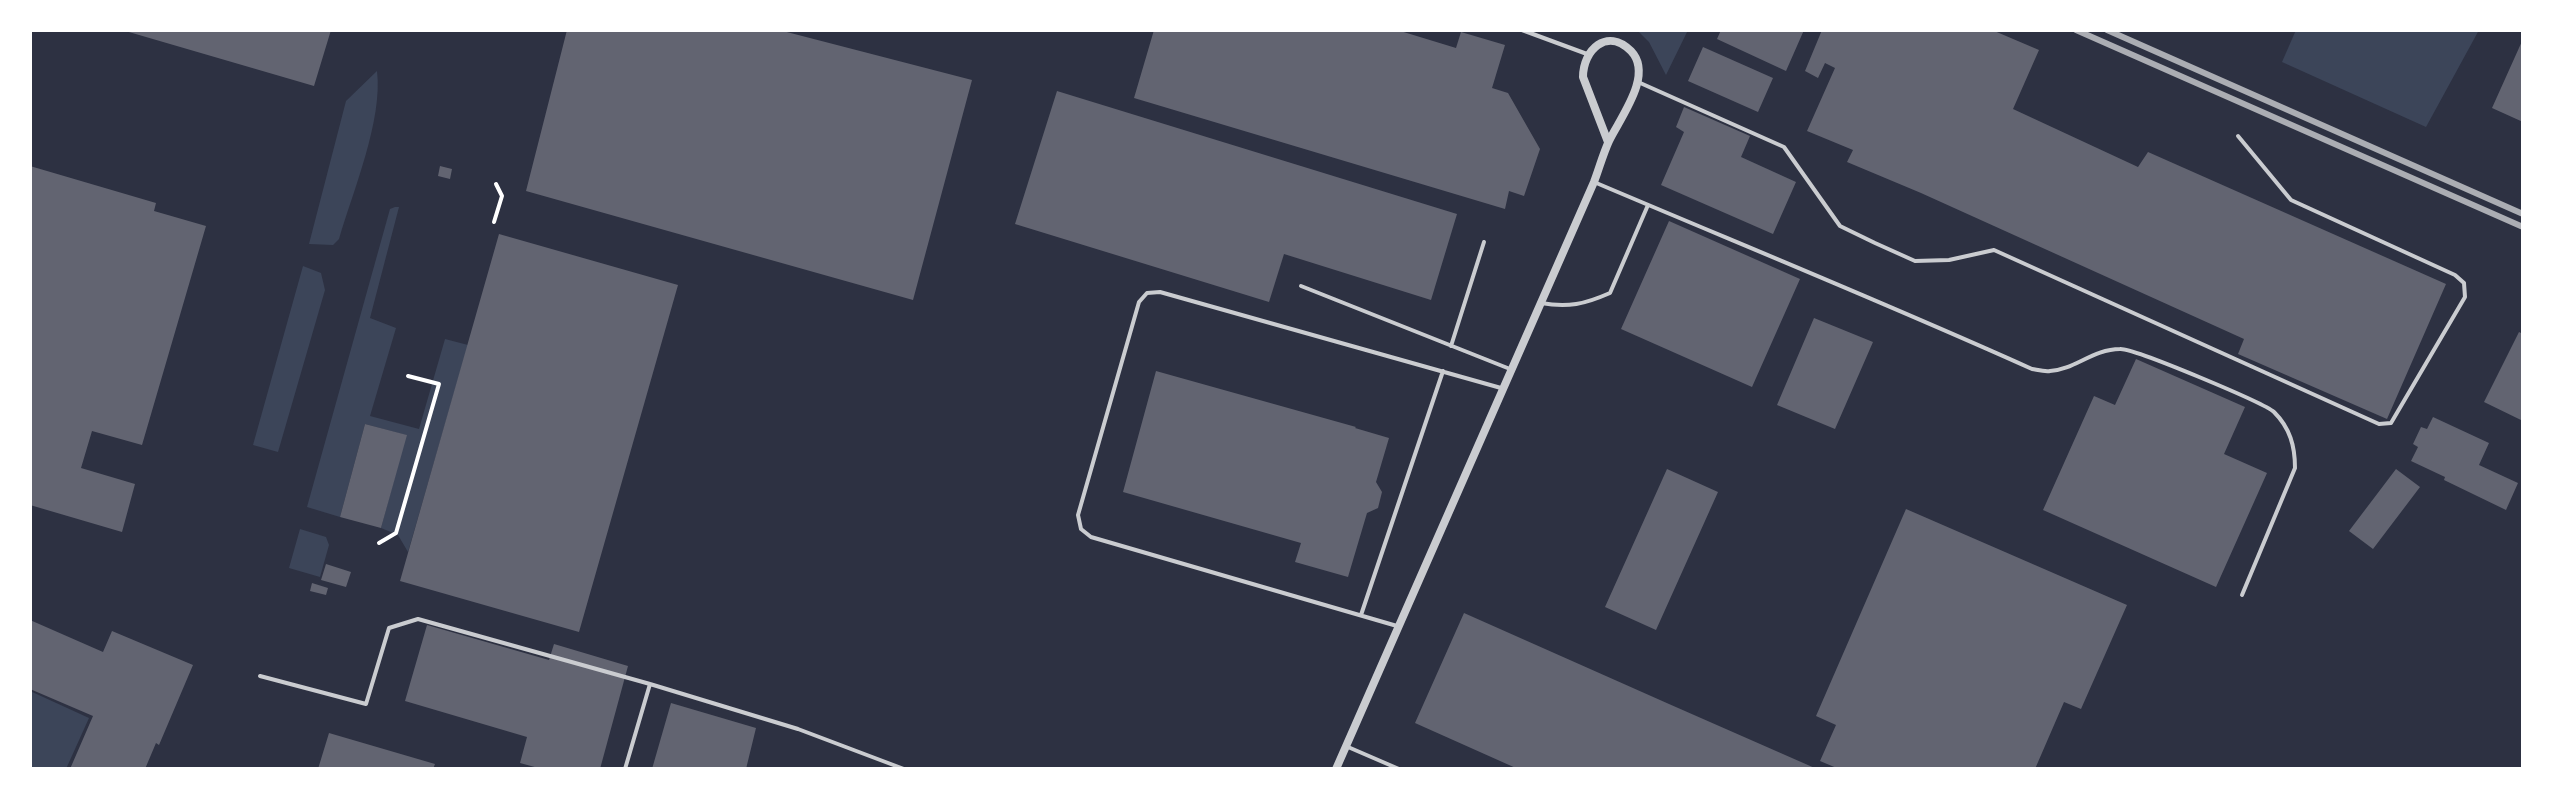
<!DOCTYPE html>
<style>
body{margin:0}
#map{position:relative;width:2553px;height:799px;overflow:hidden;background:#2d3142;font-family:"IBM Plex Sans",sans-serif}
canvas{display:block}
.frame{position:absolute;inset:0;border:32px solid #fff;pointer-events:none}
</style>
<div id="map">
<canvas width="2553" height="799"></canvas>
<div class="frame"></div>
</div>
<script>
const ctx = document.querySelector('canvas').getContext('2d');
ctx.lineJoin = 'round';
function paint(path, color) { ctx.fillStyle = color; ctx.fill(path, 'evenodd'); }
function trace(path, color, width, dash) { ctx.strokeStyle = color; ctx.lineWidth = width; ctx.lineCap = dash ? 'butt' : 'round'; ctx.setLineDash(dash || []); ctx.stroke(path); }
const green = new Path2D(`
 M1637,30h51l-22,45 -17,-33z
 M2296,30h183l-53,97 -144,-65z
 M377,71c6,49 -24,120 -38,168l-6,6 -24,-1 37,-143z
 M395,207h4l-29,111 26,10 -26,88 49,13 26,-90 23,6 -60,207 -10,-17 -17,-7 25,-93 -41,-11 -25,93 -33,-10 83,-298z
 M303,266l18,7 4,17 -47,162 -25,-7z
 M300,529l26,8 3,8 -9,32 -31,-9z
 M30,691l59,27 -23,51h-36z`);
const building = new Path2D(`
 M122,30h209l-17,56z
 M567,30h212l193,50 -59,220 -387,-109z
 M1154,30h243l59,18 5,-16 44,13 -13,43 16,5 32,56 -16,47 -15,-5 -4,18 -371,-111z
 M1721,30h83l-18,41 -69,-32z
 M1822,30h170l47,20 -26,59 125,58 10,-15 298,132 -59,135 -149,-65 6,-15 -323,-146 -74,-31 6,-12 -46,-19 28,-63 -10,-5 -7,15 -13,-7z
 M2523,39v83l-31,-14z
 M1703,47l70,31 -15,34 -70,-31z
 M1057,91l400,123 -26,86 -147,-46 -15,48 -254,-78z
 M1684,107l66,29 -9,21 55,25 -23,52 -112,-49 23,-53 -8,-5z
 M30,166l126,37 -2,8 52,15 -64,219 -50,-14 -11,37 54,16 -13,48 -92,-27z
 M440,166l12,3 -2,10 -12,-3z
 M1669,221l131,58 -48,108 -131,-58z
 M499,234l179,51 -99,347 -179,-51z
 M1814,318l59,24 -38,87 -58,-24z
 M2519,332l4,2v87l-39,-19z
 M2136,359l109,48 -21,47 43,19 -51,114 -173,-77 51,-114 21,9z
 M1156,371l200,56 -1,1 34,10 -13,44 6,10 -4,16 -11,5 -19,64 -53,-15 6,-19 -178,-51z
 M2433,417l56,26 -10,22 39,18 -12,27 -62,-30 1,-3 -34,-16 7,-14 -5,-3 8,-17 6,2z
 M365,424l42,11 -26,93 -41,-11z
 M1667,469l51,23 -62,138 -51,-23z
 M2396,469l24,18 -47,62 -24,-18z
 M1906,509l221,96 -46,104 -17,-7 -29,67h-196l-19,-8 16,-36 -20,-9z
 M326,564l25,8 -5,15 -25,-7z
 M312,583l16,5 -2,7 -16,-4z
 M1464,613l205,91 148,65h-299l-103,-46z
 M30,620l73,32 9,-21 81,34 -34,80 -3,-2 -11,26h-75l23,-53 -63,-27z
 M427,625l122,35 5,-16 74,22 -28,103h-58l-22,-6 7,-26 -122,-36z
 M671,703l85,25 -10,41h-94z
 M329,733l106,31 -2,5h-115z`);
const path = new Path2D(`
 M494,222l8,-26 -6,-12
 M379,543l17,-10 43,-149 -31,-8`);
const service = new Path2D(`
 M1522,30l65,24
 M1638,82l146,65 56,79 35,17 40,18 34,-1 45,-10 385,174 12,-1 74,-126 -1,-14 -9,-8 -164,-75 -53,-64
 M1594,182c146,62 294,122 438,187 6,1 13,3 18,2 24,-1 43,-22 70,-22 14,-1 144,54 154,63 16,16 21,34 21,56l-53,127
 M1301,286l209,83
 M1541,303c27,5 44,1 69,-10l38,-88
 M1451,346l33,-104
 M1361,615l82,-244
 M1397,626l-306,-89 -10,-8 -3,-14 61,-213 8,-9 13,-1 341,96
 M260,676l106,28 23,-76 29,-9 232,65 148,45 106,40
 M1348,747l51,22
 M625,769l25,-85`);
const minor = new Path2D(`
 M1336,769l258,-587c5,-13 9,-28 15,-41 11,-23 45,-66 22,-90 -24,-24 -48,-1 -48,26l25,65`);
const rail = new Path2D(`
 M2076,30l447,197
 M2107,30l416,184`);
paint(green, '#3c4559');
paint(building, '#626471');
trace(path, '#fff', 4);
trace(service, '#caccd0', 4);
trace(minor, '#caccd0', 8);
trace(rail, '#abadb3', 6);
</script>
